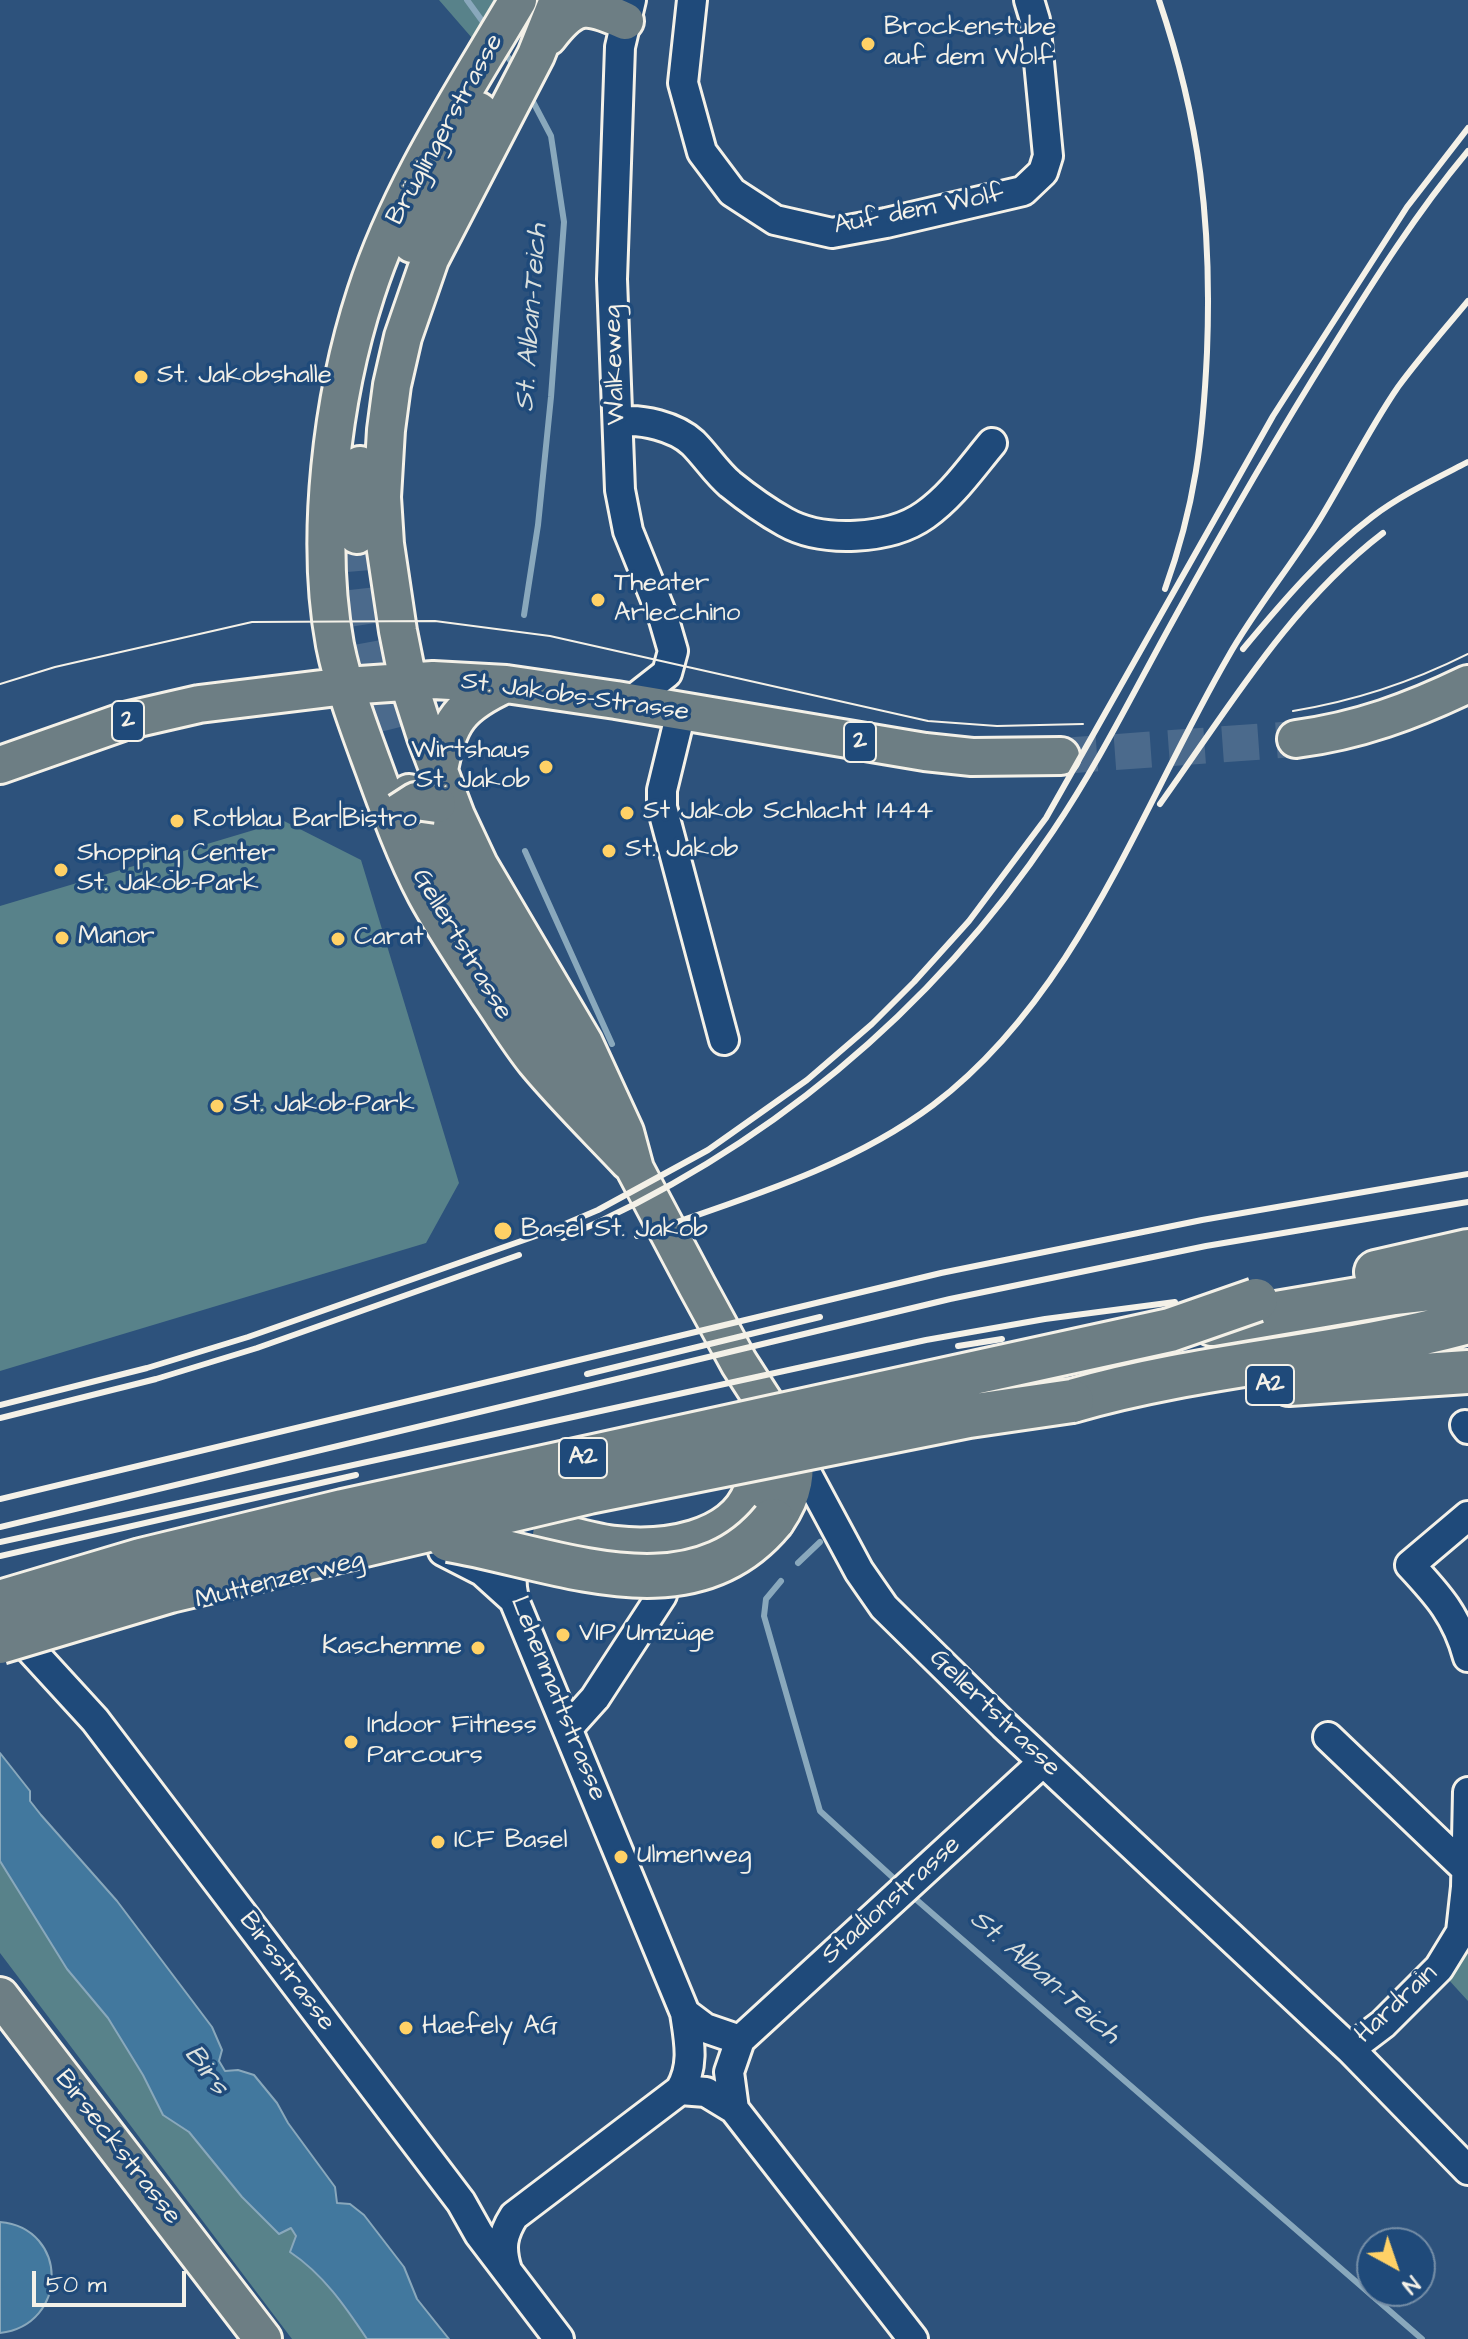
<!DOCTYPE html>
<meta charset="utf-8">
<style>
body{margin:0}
#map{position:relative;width:1468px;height:2339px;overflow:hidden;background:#2d527c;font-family:"Architects Daughter",sans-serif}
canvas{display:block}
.north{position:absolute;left:1356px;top:2227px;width:80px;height:80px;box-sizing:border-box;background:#1f4a7a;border:2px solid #748da6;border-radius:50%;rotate:140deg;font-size:22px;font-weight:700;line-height:32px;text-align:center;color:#f4f1e8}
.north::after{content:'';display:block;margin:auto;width:28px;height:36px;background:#ffd166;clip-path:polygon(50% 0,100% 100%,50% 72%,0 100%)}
.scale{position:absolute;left:32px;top:2271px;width:154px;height:36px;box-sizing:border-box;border:4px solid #f4f1e8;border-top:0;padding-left:10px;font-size:24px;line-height:28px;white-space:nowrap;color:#f4f1e8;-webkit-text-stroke:6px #1f4a7a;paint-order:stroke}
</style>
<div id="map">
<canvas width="1468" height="2339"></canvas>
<div class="north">N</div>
<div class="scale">50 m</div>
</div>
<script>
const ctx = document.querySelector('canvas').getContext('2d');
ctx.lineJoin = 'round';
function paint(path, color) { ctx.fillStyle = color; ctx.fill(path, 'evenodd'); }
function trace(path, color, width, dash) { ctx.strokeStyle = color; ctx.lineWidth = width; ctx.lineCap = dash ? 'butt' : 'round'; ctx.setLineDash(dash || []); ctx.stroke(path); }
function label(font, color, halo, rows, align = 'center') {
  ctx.font = font + ' "Architects Daughter",sans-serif'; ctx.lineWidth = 7; ctx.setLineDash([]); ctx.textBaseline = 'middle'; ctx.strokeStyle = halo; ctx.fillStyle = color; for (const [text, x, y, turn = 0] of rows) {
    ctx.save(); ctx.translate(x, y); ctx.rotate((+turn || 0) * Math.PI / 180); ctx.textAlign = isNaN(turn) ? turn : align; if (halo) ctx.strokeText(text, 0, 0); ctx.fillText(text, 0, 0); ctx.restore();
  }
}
const green = new Path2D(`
 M439,0h55l-22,38z
 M284,821l77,39 98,323 -33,60 -426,128v-465z
 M0,1861l67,108 41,49 35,57 20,40 26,17 53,65 49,31 5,8 -6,16c33,23 55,55 77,87h-75l-292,-386z
 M1468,1943v58l-21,-23z`);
const water = new Path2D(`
 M0,1753l30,38v10l11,14 76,86 95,126 10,23 -3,11 6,10 13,-1 16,5 23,28 11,20 47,64 2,16 13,1 14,11 40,52 13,32 32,40h-82c-22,-33 -44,-65 -77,-87l6,-16 -5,-8 -12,6 -37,-37 -53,-65 -26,-17 -20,-40 -35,-57 -41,-49 -67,-108z
 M0,2222c69,6 69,103 0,111z`);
const stream = new Path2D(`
 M467,0l21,29
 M502,48l14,21
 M524,615l14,-90 13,-128 13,-175 -13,-86 -21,-40
 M525,851l87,193
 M798,1563l22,-21
 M781,1581l-15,18 -2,17 56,195 80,73
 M911,1895l511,444`);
const majorTunnel = new Path2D(`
 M357,535c2,73 17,141 35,212
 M1061,756l235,-17`);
const minor = new Path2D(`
 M692,0l-9,83 19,69 30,40 43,28 57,13 54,-10 137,-32 20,-19 5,-16 -13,-136 -6,-20
 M618,422c23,-4 58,5 75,21 13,13 23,29 37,41 16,13 37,28 55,38 37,21 105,18 140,-7 27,-19 46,-47 67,-72
 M630,702l37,-29 6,-22 -9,-31 -36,-89 -8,-41 -8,-211 8,-232 11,-47
 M681,712l-19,78v17l62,233
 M1465,1425l3,4
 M793,1448l66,123 25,36 120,118 346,324 118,121
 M1468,1516l-58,49c28,30 47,51 58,92
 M443,1551l39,20 32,29
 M8,1625l87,95 366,482 18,32 80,105
 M568,1728l27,-30 67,-103
 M1328,1737l138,132
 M685,2013l20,15 35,12
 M1350,2049l33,-25 56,-56 22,-36 5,-45 2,-95
 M680,2090l26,2 28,17 179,230
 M734,2109l-5,-37 11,-32 303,-278
 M507,2270c-7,-22 -5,-35 7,-54l166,-126c15,-25 9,-50 5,-77l-171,-413c-8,-38 2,-76 39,-94`);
const major = new Path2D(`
 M518,0c-56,95 -118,188 -152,293 -34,104 -51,244 -31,352 8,40 23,80 37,118 16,44 32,89 54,131 19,35 41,67 62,99 16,23 31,48 48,69 29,35 62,67 93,100
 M558,0l-22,55 -106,204 -27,78 -11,48 -6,45 -4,67 3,47 13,87 10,50 18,56 30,79 23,49 105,178 41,89 10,37 62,117 42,77 49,76
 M548,37c27,-35 38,-34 77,-16
 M412,244l67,-133
 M357,535l3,-70
 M1296,739c62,-8 116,-28 172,-55
 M0,765l125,-44 74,-17 147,-18 87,-6 73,4 110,16 309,52 47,5 89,-1
 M439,770c9,-49 21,-65 67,-86
 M409,793c41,104 106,194 171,285
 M0,1996l263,343`);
const highway = new Path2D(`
 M1376,1272l92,-21
 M1212,1324l182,-31 74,-8
 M1289,1384l179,-12
 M1072,1401c130,-38 266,-43 396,-79
 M773,1520c19,-28 22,-48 16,-80
 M554,1535c20,4 41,11 61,13 47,5 120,-3 140,-56 6,-15 7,-32 9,-48`);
const tram = new Path2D(`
 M0,684l55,-17 197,-45 183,-1 115,15 378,85 69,5 86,-2
 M1293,711c63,-10 119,-29 175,-57`);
const rail = new Path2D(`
 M1159,0c41,121 53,224 48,352 -4,87 -12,154 -42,237
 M1243,649c40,-48 79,-94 129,-132 29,-22 63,-38 96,-55
 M1160,804c68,-95 129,-199 223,-271
 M637,1236c101,-36 209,-66 296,-131 145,-110 207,-296 295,-448 26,-46 59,-86 87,-130 29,-46 52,-95 83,-140 22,-30 46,-57 70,-86
 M563,1238c200,-86 369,-226 490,-407 46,-68 82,-142 122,-214 50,-91 102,-181 157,-269 42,-68 85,-136 136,-197
 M958,1346l44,-7
 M587,1374l233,-57
 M0,1405l147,-37 101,-31 296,-104 54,-23 110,-60 99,-70 65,-56 42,-42 55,-61 77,-103 227,-402 134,-209 61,-79
 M0,1418l156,-39 101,-31 262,-93
 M0,1499l941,-226 261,-53 266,-46
 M0,1527l950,-228 256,-53 262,-44
 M0,1542l926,-202 119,-21 130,-17
 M0,1556l356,-81`);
const majorBridge = new Path2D(`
 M399,812l17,-11 21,3`);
const highwayBridge = new Path2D(`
 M449,1540c107,18 241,81 324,-20
 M0,1602l141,-42 202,-49 827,-181 86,-30
 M0,1642l170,-51 419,-99 380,-76 103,-15`);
const markers = [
 [868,44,8,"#ffd166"],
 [141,377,8,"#ffd166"],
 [598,600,8,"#ffd166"],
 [546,767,8,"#ffd166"],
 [627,813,8,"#ffd166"],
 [177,821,8,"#ffd166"],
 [609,851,8,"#ffd166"],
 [61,870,8,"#ffd166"],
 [62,938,8,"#ffd166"],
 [338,939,8,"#ffd166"],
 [217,1106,8,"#ffd166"],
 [503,1231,10,"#ffd166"],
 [563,1635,8,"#ffd166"],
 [478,1648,8,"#ffd166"],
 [351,1742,8,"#ffd166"],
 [438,1842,8,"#ffd166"],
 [621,1857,8,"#ffd166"],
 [406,2028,8,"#ffd166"]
];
const shields = [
 [128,721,32],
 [860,742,32],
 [1270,1385,48],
 [583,1458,48]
];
const shieldNames = [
 ["2",128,721],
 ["2",860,742],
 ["A2",1270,1385],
 ["A2",583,1458]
];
const poiNames = [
 ["Brockenstube",884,29],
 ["auf dem Wolf",884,59],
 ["St. Jakobshalle",157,377],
 ["Theater",614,585],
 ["Arlecchino",614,615],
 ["Wirtshaus",530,752,"right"],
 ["St. Jakob",530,782,"right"],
 ["St Jakob Schlacht 1444",643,813],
 ["Rotblau Bar|Bistro",193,821],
 ["St. Jakob",625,851],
 ["Shopping Center",77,855],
 ["St. Jakob-Park",77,885],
 ["Manor",78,938],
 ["Carat",354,939],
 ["St. Jakob-Park",233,1106],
 ["Basel St. Jakob",521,1231],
 ["VIP Umzüge",579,1635],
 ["Kaschemme",462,1648,"right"],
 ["Indoor Fitness",367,1727],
 ["Parcours",367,1757],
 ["ICF Basel",454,1842],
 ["Ulmenweg",637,1857],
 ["Haefely AG",422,2028]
];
const streetNames = [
 ["Brüglingerstrasse",446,130,-61],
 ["Auf dem Wolf",919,211,-11],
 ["Walkeweg",616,365,-92],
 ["St. Jakobs-Strasse",575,698,8],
 ["Gellertstrasse",461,945,59],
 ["Muttenzerweg",280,1581,-14],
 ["Lehenmattstrasse",557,1699,68],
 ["Gellertstrasse",994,1714,44],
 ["Stadionstrasse",892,1901,-42],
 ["Birsstrasse",286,1972,53],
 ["Hardrain",1397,2005,-43],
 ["Birseckstrasse",117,2148,52]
];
const waterNames = [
 ["St. Alban-Teich",533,318,-86],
 ["St. Alban-Teich",1044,1978,41],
 ["Birs",205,2071,53]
];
paint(green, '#58828a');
paint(water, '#42789e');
trace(water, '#89a8bc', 2);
trace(stream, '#89a8bc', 6);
trace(majorTunnel, '#4b6a8c', 36, [36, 18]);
trace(minor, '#f4f1e8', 34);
trace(major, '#f4f1e8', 42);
trace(highway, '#f4f1e8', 48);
trace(minor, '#1f4a7a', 28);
trace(major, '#6d7e84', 36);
trace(highway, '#6d7e84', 42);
trace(tram, '#f4f1e8', 2);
trace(rail, '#f4f1e8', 6);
trace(majorBridge, '#f4f1e8', 42, []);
trace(highwayBridge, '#f4f1e8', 48, []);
trace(majorBridge, '#6d7e84', 36);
trace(highwayBridge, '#6d7e84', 42);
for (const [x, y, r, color] of markers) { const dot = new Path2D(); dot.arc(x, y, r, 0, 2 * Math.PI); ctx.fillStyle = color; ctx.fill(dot); trace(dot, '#1f4a7a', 3); }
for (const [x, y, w] of shields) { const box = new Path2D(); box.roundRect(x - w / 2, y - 20, w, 40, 6); ctx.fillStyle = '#1f4a7a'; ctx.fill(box); trace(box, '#f4f1e8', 2); }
label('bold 24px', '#f4f1e8', null, shieldNames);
label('26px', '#f4f1e8', '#1f4a7a', poiNames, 'left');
label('26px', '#f4f1e8', '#1f4a7a', streetNames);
label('italic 28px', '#d9dfdd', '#1f4a7a', waterNames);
</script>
